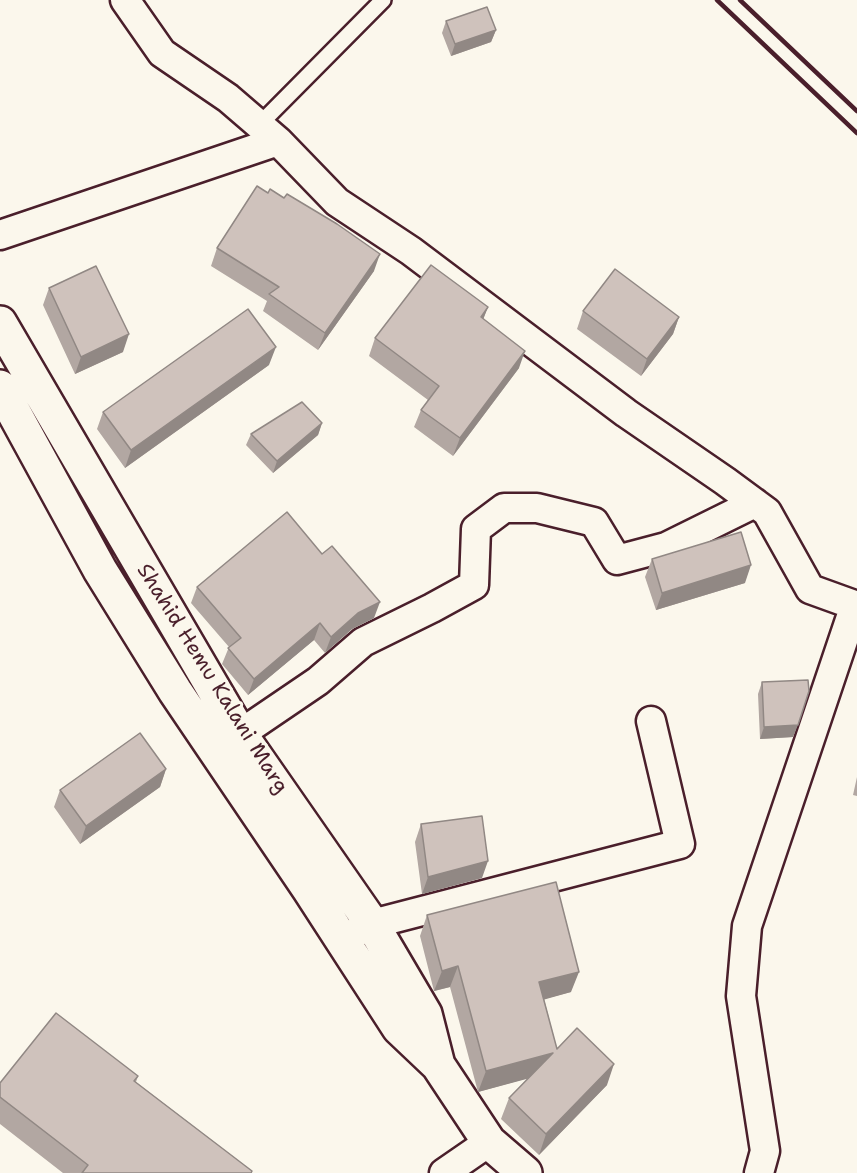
<!DOCTYPE html>
<style>
body{margin:0}
canvas{display:block;background:#fbf7ec}
</style>
<canvas width="857" height="1173"></canvas>
<script>
const ctx = document.querySelector('canvas').getContext('2d');
ctx.lineJoin = 'round';
function trace(path, color, width, dash) { ctx.strokeStyle = color; ctx.lineWidth = width; ctx.lineCap = dash ? 'butt' : 'round'; ctx.setLineDash(dash || []); ctx.stroke(path); }
function paint(path, color) { ctx.fillStyle = color; ctx.fill(path, 'evenodd'); }
function label(font, color, halo, rows, align = 'center') {
  ctx.font = font + ' "Shantell Sans",sans-serif'; ctx.lineWidth = 6; ctx.setLineDash([]); ctx.textBaseline = 'middle'; ctx.strokeStyle = halo; ctx.fillStyle = color; for (const [text, x, y, turn = 0] of rows) {
    ctx.save(); ctx.translate(x, y); ctx.rotate((+turn || 0) * Math.PI / 180); ctx.textAlign = isNaN(turn) ? turn : align; if (halo) ctx.strokeText(text, 0, 0); ctx.fillText(text, 0, 0); ctx.restore();
  }
}
const lane = new Path2D(`
 M259,125l124,-125`);
const street = new Path2D(`
 M125,0l37,53 66,45 50,43 59,61 74,49 215,162 99,68 42,31 43,77 47,17
 M0,235l278,-94
 M240,734l78,-53 45,-39 69,-34 42,-23 2,-56 28,-21h33l57,14 23,38 49,-13 89,-44
 M353,934l19,-10 308,-80 -29,-123
 M444,1173l45,-31
 M759,1173l6,-22 -24,-155 6,-70 108,-321`);
const secondary = new Path2D(`
 M0,323l240,411 132,190 53,90 13,51
 M0,387l100,183 75,121 134,198 90,139 39,37 51,77 36,31`);
const rail = new Path2D(`
 M717,0l140,133
 M740,0l117,111`);
const wall = new Path2D(`
 M446,21l50,9 -5,12 -40,14 -9,-23z
 M217,248l157,23 -56,79 -55,-39 4,-10 -56,-35z
 M49,288l74,64 -48,22 -32,-69z
 M488,307l-5,12 36,49 -66,88 -39,-29 7,-17 7,-10 -59,-44 6,-18z
 M583,311l96,6 -6,17 -32,42 -64,-47z
 M269,365l-144,103 -28,-39 6,-17z
 M322,423l-4,12 -45,38 -27,-28 5,-11z
 M652,559l93,24 -89,27 -11,-33z
 M197,587l177,31 -22,11 -27,24 -11,-13 -66,55 -26,-31 7,-17 -38,-44z
 M762,682l31,55 -33,2 -2,-45z
 M166,769l-6,18 -80,57 -26,-37 6,-17z
 M857,777v19l-4,-1z
 M421,824l61,54 -60,16 -7,-52z
 M427,915l144,77 -27,7 13,50 50,36 -68,70 -38,-36 8,-21 19,-20 -50,14 -28,-105 -16,4 -14,-55z
 M138,1076l-2,6 116,89 -1,2h-188l-63,-49v-41z`);
const shadedWall = new Path2D(`
 M496,30l-5,12 -40,14 4,-12z
 M380,254l-6,17 -56,79 7,-17z
 M488,307l-7,18v-8z
 M679,317l-6,17 -32,42 6,-17z
 M129,334l-6,18 -48,22 6,-17z
 M276,347l-7,18 -144,103 6,-18z
 M525,351l-6,17 -66,88 7,-18z
 M322,423l-4,12 -45,38 4,-12z
 M751,565l-6,18 -89,27 6,-17z
 M380,602l-6,16 -22,11 -27,24 6,-16 27,-24z
 M320,623l-6,17 -66,55 6,-16z
 M798,725l-5,12 -33,2 4,-12z
 M166,769l-6,18 -80,57 6,-18z
 M488,861l-6,17 -60,16 6,-17z
 M458,966l-8,21 -16,4 8,-20z
 M579,972l-8,20 -39,11 7,-21z
 M553,1053l-8,21 -67,18 8,-21z
 M614,1064l-7,21 -68,70 7,-21z`);
const building = new Path2D(`
 M487,7l9,23 -41,14 -9,-23z
 M257,186l11,7 2,-4 14,9 3,-4 50,30 43,30 -55,79 -56,-39 10,-7 -62,-39z
 M431,265l57,42 -7,10 44,34 -65,87 -39,-28 18,-24 -64,-48z
 M96,266l33,68 -48,23 -32,-69z
 M615,269l64,48 -32,42 -64,-48z
 M248,309l28,38 -145,103 -28,-38z
 M302,402l20,21 -45,38 -26,-27z
 M287,512l35,42 10,-8 48,56 -22,11 -27,24 -11,-14 -66,56 -26,-31 13,-10 -44,-51z
 M741,532l10,33 -89,28 -10,-34z
 M808,680l1,11 -11,34 -34,2 -2,-45z
 M140,733l26,36 -80,57 -26,-36z
 M482,816l6,45 -60,16 -7,-53z
 M556,882l23,90 -40,10 18,67 20,-21 37,36 -68,70 -37,-36 44,-45 -67,18 -28,-105 -16,5 -15,-56z
 M56,1013l82,63 -4,5 118,90 -1,2h-169l6,-8 -88,-68v-14z`);
const streetNames = [
 ["Shahid Hemu Kalani Marg",212,679,58]
];
trace(lane, '#4a1f2b', 20);
trace(street, '#4a1f2b', 33);
trace(secondary, '#4a1f2b', 38);
trace(lane, '#fbf7ec', 15);
trace(street, '#fbf7ec', 28);
trace(secondary, '#fbf7ec', 33);
trace(rail, '#4a1f2b', 4.5);
paint(wall, '#b2a7a2');
paint(shadedWall, '#918884');
paint(building, '#cfc2bc');
trace(building, '#918884', 1.5);
label('21px', '#4a1f2b', '#fbf7ec', streetNames);
</script>
